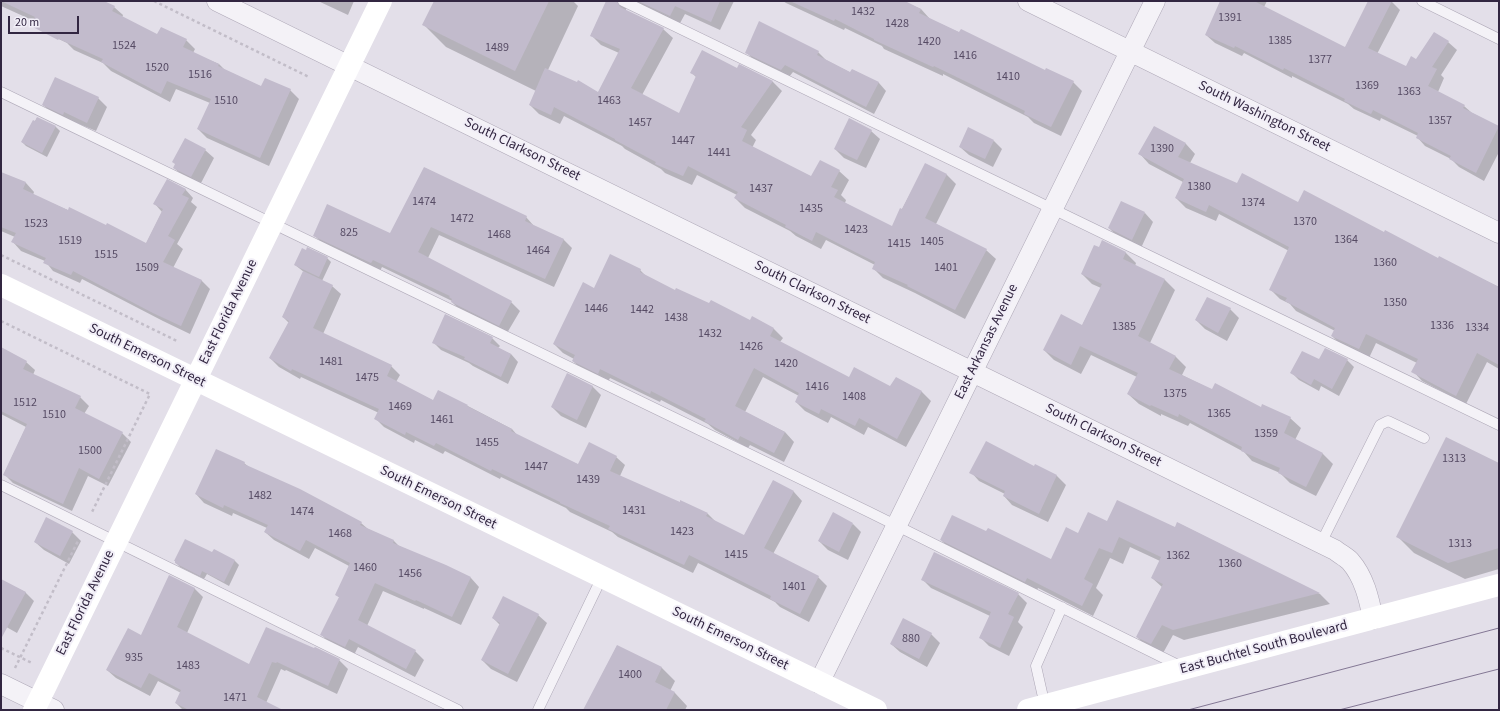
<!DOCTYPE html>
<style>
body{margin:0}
#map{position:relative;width:1500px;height:711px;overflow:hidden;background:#e3dfe9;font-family:"Source Sans 3",sans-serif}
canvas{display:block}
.frame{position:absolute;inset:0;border:2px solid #322641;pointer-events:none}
.scale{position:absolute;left:8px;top:16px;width:71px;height:18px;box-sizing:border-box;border:2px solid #322641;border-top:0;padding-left:5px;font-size:12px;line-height:14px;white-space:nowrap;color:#322641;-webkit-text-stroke:3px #f1eef7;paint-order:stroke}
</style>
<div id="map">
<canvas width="1500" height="711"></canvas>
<div class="frame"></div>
<div class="scale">20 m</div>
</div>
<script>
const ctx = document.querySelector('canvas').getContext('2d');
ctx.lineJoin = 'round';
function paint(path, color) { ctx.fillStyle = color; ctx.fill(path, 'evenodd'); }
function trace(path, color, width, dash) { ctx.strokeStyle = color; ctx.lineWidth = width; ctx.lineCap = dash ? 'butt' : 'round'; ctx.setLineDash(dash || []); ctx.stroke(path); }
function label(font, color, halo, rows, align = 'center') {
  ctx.font = font + ' "Source Sans 3",sans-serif'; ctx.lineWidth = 4; ctx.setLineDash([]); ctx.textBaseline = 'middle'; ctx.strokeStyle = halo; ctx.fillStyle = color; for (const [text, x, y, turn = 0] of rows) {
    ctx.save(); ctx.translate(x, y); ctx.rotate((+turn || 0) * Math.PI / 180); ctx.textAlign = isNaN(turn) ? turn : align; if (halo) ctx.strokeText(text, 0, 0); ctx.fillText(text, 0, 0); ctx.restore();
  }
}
const shadow = new Path2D(`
 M1,1h101l12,6 9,8 -1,3 36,18 28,4 9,9 -2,4 26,11 6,6 37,17 28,3 9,9 -30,67 -62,-28 -9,-9 12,-26 -34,-14 -6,13 -59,-31 -8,-8 -29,-13 -7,-7 -25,-12 -8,-10 -33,-15z
 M318,1h36l-6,14z
 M436,1h137l5,5 -30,64 50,23 21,-40 -18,-8 -10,-10 16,-34h127l-14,29 -35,-16 -6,11 -53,-18v4l37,18 10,9 -31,57 37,20 18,-37 -5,-5 46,-4 2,-3 33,16 9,9 -31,44 5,5 -4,8 60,29 27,-6 10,9 -8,15 5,5 -1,3 47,25 34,-64 21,11 9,9 -20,40 50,26 10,9 -31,60 -50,-26 -32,-15 -10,-10 2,-3 -49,-25 -5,9 -25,-13 -6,-5 -45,-23 -10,-10 2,-3 -40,-20 -5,10 -27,-12 -4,-4 -36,-20 -3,-3 -58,-30 -4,8 -21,-10 -9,-9 6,-14 -90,-44 -22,-22z
 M783,1h119l19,8 9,10 115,53 28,10 9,9 -21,45 -27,-13 -6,-6 -85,-43v2l-59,-27 -2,-3 -37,-18 -1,2 -58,-27z
 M1222,1h45l-3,6 81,41 24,-47 23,1 8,8 -23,44 30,14 9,-8 32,-18 9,8 -16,25 3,3 -6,14 26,14 8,7 27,14v25l-15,29 -25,-14 -8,-8 -26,-13 -8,-9 1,-1 -37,-18 -1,3 -26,-12 -6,-5 -56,-28v2l-48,-25 -2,3 -27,-13 -9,-8z
 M746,52h72l8,8 25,13 2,-3 26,13 7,8 -12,23 -81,-42 -4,5 -35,-17z
 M98,98l9,9 -11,24 -24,-10 -1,2 -19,-10 -9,-8z
 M37,118l19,9 4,4 -13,26 -21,-11 -4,-4z
 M1154,127l32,17 9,10 -5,9 47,21 147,49 54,26 1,-1 60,29v82l-12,-7 -21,42 -44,-23 -9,-10 4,-8 -41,-20 -7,15 -27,-12 -10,-10 3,-5 -39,-20 -6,-7 -10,-5 -9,-9 18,-39 -70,-37 -3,7 -30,-13 -10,-10 7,-16 -34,-18 -9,-10z
 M871,131l9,8 -14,29 -22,-10 -9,-9z
 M994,141l8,8 -9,18 -24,-12 -9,-8z
 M205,150l9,8 -14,27 -17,-9 -9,-8z
 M425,168l101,49 8,9 29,13 9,9 -18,39 -115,-52 -11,23 83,44 9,9 -13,22 -46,-22 -9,-9v-1l-70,-34 -2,4 -57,-27 -9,-9 77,-1z
 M1,173l25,10 8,9 -1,3 113,49 16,-32 -7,-8 30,-15 8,9 -2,4 6,5 -20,37 6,5 -10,19 28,12 9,9 -20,45 -27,-13 -81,-42 -2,4 -27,-12 -8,-10 -24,-10 -8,-9 2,-5 -14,-6z
 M1145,213l8,9 -12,26 -23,-11 -9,-9z
 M1103,242l23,11 10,10 -1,3 30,14 10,10 -25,53 26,14 10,10 -4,8 30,15 78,28 11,10 -6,12 28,14 10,10 -17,32 -26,-13 -10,-10 -28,-12 -8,-9 -54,-29 -2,3 -27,-12v2l-22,-12 -11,-10 9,-17 -46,-22 -10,19 -27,-14 -10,-10 38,-24 19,-38 -9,-4 -10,-10z
 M327,258l4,4 -9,19 10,5 9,8 -18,40 68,32 9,9 -4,7 38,19 5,-10 73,38 6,7 61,29 37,-8 9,8 -5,11 60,28 28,10 8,8 28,14 30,-55 20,11 8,9 -29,53 45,23 9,9 -18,36 -29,-15 -5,-5 -77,-39 -5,10 -75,-36 -6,-5 -42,-20 -4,-4 -65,-31 -1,2 -55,-28 -2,3 -28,-14 -1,3 -30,-16 -8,-8 3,-6 -78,-36 -1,2 -21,-12 -9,-9 19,-35 -6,-6 21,-45 -9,-7z
 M640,270l7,7 29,15 74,29 24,8 9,9 -3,4 69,36 42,10 5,-10 26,14 9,9 -25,46 -38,-20 -4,8 -33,-18 -3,6 -23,-12 -9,-9 3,-6 -36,-19 -18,35 40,20 9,10 -10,20 -34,-17 -2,3 -33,-18 -7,-6 -47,-24 -1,2 -50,-24 -2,4 -26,-12 -9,-9 1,-2 -11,-6 -9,-9 40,-55z
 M1230,309l9,9 -12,23 -22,-12 -9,-9z
 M492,338l8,8 -2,2 13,6 7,8 -10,22 -35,-18 -4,-3 -28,-13 -8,-8z
 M1,356l25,6 9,8 -2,5 47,22 9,9 -5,8 38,19 9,9 -23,44 -20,-10 -16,35 -59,-28 -9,-9 22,-47 -25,-13z
 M1347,360l7,7 -15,29 -18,-10 -2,5 -20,-11 -7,-7 27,-12z
 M592,386l9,9 -15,33 -25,-12 -9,-9z
 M244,463l5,4 112,56 7,6 26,12 5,5 72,32 8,9 -18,38 -37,-17v1l-41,-18 -16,35 48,25 9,9 -9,17 -57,-30 -4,8 -24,-11 -8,-9 18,-37 -4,-3 13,-29 -34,-18 -6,11 -35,-19 -9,-8 2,-4 -34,-15 -1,3 -28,-13 -8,-9z
 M1499,464v105l-34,10 -51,-26 -16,-16z
 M1036,466l21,10 9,9 -18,37 -36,-17 -8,-9 1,-2 -26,-13 -8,-9 64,-5z
 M1108,522l67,6 3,-5 142,71 10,10 -146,36 -11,-5 -11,20 -14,-7 -11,-11 25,-50 -10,-9 8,-17 -30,-14 -7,17 -13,-6 -14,30 7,7 -10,21 -55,-28 -2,4 -84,-41 -11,-11 110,20 28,-26z
 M853,524l8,8 -13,28 -20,-10 -9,-9z
 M72,532l9,9 -12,23 -25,-14 -9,-8z
 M214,550l21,11 4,4 -10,21 -22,-12 -3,5 -24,-12 -4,-4 37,-9z
 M1,580l24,12 9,9 -17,32 -16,-9z
 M923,580l95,14 9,9 -9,19 5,5 -14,29 -20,-10 -9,-9 10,-21 -59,-28z
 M194,588l9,9 -16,36 63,33 17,-38 72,32 9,9 -11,25 -51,-24 -1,1 -4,-2 -15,34 15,7h-98l-7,-7 5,-10 -23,-12 -8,15 -34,-18 -9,-8z
 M538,615l9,8 -30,59 -26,-13 -9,-9 18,-35 -7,-7z
 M931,634l9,9 -13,24 -27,-15 -9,-8z
 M617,646l45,22 13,13 -5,10 5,2 12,13 -2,4h-101z`);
const building = new Path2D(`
 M1,1h103l11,5 -3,5 45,23 4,-7 26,12 -4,8 36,17 -1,2 43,20 4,-8 26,11 -31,69 -63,-29 14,-30 -44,-18 -6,13 -60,-32 2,-3 -44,-20 -1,1 -27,-14 4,-9z
 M434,1h115l-34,70 -93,-46z
 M606,1h11l3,6 44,21 -33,60 48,25 17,-37 -6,-3 12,-23 35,18 2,-4 34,17 -32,46 6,3 -5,11 69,35 9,-16 20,10 -9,17 7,3 -4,7 58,29 8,-18 2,1 23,-46 22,11 -22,44 62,31 -32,61 -48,-24 1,-1 -36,-16 3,-7 -59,-30 -4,9 -27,-14 1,-2 -52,-27 4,-6 -50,-26 -5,10 -28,-12 1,-2 -41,-22v-1l-61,-32 -3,8 -22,-10 16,-37 32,14 1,-2 20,12 22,-43 -30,-13z
 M638,1h82l-9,21 -36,-16 -5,10z
 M790,1h115l16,8 -2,4 40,19 2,-3 84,41 1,-2 28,13 -23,46 -27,-13 1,-3 -56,-28 -35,-17 -1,1 -59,-27v-1l-39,-20 -1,2z
 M1220,1h34l91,46 23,-46h24l-24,47 38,18 5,-10 5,3 18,-27 15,9 -17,26 5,2 -9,17 37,19 -2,3 36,18 -23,47 -27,-14 2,-3 -35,-18 2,-5 -45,-23 -2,4 -27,-13 1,-2 -61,-31 -1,2 -48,-24 -1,2 -29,-13z
 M759,21l60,30 -2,4 33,17 2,-3 27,13 -13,25 -81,-42 -4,5 -36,-17z
 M55,77l44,20 -12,26 -23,-11 -1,3 -21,-10z
 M37,117l19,9 -14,27 -21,-11 12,-22 2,1z
 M849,118l23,12 -15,30 -23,-11z
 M1154,126l32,17 -8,14 59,26 5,-10 56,29 6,-12 80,42 1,-2 53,28 1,-2 60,31v78l-22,-12 -21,43 -45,-24 7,-13 -52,-25 -7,15 -28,-13 4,-8 -50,-27 2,-3 -18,-8 20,-43 -80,-42 -3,7 -31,-14 9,-19 -46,-25z
 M968,127l26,13 -9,19 -26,-12z
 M185,138l21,11 -15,28 -18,-9 2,-4 -3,-2z
 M424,167l103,49 -2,5 39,18 -19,40 -114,-52 -13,25 94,49 -13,25 -48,-24 1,-3 -3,-2 1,-1 -77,-36 -2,3 -58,-27 14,-32 63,29z
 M1,172l25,10 -3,7 45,21 1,-3 37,18 1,-2 39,20 17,-34 -10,-5 14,-25 19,10 -4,6 7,3 -21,38 7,4 -12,22 39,18 -21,46 -28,-13 -80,-42 -2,4 -28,-12 3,-5 -35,-16 5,-9 -15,-6z
 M1121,201l24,11 -13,28 -24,-12z
 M1102,240l24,12 -3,7 42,20 -27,57 38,20 -7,13 43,20 3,-6 46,24 1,-3 29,13 -7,16 39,20 -17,34 -28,-14 2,-5 -39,-17 1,-4 -63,-33 -1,3 -27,-12 -1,1 -23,-12 11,-21 -58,-27 -9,19 -28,-15 18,-36 21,11 20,-41 -21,-10 13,-29 5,2z
 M307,247l21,10 -9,20 -25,-12 8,-17 4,2z
 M610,254l31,15 -1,3 35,18 1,-2 33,15 2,-3 39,20 2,-4 22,12 -4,8 79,41 5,-10 36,19 6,-9 26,14 -25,48 -38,-21 -4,8 -34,-17 -2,5 -24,-12 4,-9 -45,-25 -19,38 50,26 -11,21 -34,-17 -2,4 -34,-19 2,-2 -55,-28 -1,3 -50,-25 -2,5 -26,-13 3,-6 -22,-11 30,-62 11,6z
 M303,271l30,14 -20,43 79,37 -5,11 46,24 5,-10 30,15 -1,1 45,23 -1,2 67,33 11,-22 28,14 -7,15 70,31v-2l28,13 -2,3 38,19 29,-55 21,11 -30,57 55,28 -19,38 -30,-15 1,-3 -82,-41 -5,10 -76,-36 2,-3 -50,-23v-1l-68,-33 -1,2 -55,-28 -2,3 -28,-14 -1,3 -31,-16 5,-10 -87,-40 -1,2 -22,-13 20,-37 -7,-4z
 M1207,297l24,11 -13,25 -23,-13z
 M445,314l48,23 -3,6 21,11 -10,23 -37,-18 1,-2 -33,-14z
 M1,347l26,14 -4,8 58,27 -6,12 48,24 -24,47 -20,-11 -16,36 -60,-29 24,-51 -26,-13z
 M1325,348l23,11 -16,30 -18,-10 -3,6 -21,-12 12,-22 17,8z
 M567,373l26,13 -16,34 -26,-13z
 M1446,437l53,26v85l-51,15 -52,-26z
 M986,441l48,25 1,-2 22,11 -18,39 -36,-18 2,-5 -36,-18z
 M216,449l29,13 -1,2 56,25 62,33 -2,3 34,15 -1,3 53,22 25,12 -19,40 -36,-17 -1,1 -40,-18 -17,37 58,30 -10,19 -57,-30 -4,8 -25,-12 19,-38 -4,-2 15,-32 -44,-23 -6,11 -36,-19 4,-7 -44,-20 -1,3 -28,-14z
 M1117,500l58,27 2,-5 143,71 -147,37 -11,-5 -11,19 -15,-7 27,-53 -12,-6 10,-21 -42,-20 -7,16 -13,-5 -15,31 9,5 -11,22 -55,-28 -2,4 -85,-42 12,-25 34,16 2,-3 63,31 15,-32 12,6 10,-21 19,9z
 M833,512l20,11 -14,29 -21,-11z
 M46,517l27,14 -13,25 -26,-14z
 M185,539l27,13 2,-3 21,11 -11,22 -22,-11 -2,5 -25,-13v-2h-1z
 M934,552l85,41 -11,21 6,3 -14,31 -21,-10 12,-26 -70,-32z
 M169,575l26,13 -18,39 72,37 17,-37 48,21 1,-1 25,12 -12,27 -51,-24 -1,1 -4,-1 -15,35 26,13h-94l-14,-7 6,-13 -32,-17 -8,15 -35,-18 22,-42 13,7z
 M1,579l25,13 -25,47z
 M503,596l36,18 -31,60 -27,-14 19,-37 -8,-5z
 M903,618l29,15 -13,26 -29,-15z
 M617,645l45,22 -7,15 20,10 -9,18h-83z`);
const path = new Path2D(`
 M154,1l155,76
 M1,255l176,86
 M1,321l149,73 -58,118
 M1,648l31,15
 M15,668l63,-127`);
const lane = new Path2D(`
 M623,1l876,424
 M1422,1l77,38
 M1,92l868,420 313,155
 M1,485l457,225
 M1321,543l59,-118 8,-4 36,17
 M1045,706l-9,-40 26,-59
 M538,710l64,-133`);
const street = new Path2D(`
 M217,1l1118,549c5,4 11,7 15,11 14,16 19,37 23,58
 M1028,1l471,232
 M819,683l336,-682
 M1,684l53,26`);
const secondary = new Path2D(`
 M1,285l875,425
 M34,710l347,-709
 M1028,710l471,-125`);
const tram = new Path2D(`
 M1188,710l311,-82
 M1339,710l160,-41`);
const numberNames = [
 ["1432",863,12],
 ["1391",1230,18],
 ["1428",897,24],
 ["1385",1280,41],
 ["1420",929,42],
 ["1524",124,46],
 ["1489",497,48],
 ["1416",965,56],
 ["1377",1320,60],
 ["1520",157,68],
 ["1516",200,75],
 ["1410",1008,77],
 ["1369",1367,86],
 ["1363",1409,92],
 ["1510",226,101],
 ["1463",609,101],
 ["1357",1440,121],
 ["1457",640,123],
 ["1447",683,141],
 ["1390",1162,149],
 ["1441",719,153],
 ["1380",1199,187],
 ["1437",761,189],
 ["1474",424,202],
 ["1374",1253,203],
 ["1435",811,209],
 ["1472",462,219],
 ["1370",1305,222],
 ["1523",36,224],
 ["1423",856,230],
 ["825",349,233],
 ["1468",499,235],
 ["1364",1346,240],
 ["1519",70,241],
 ["1405",932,242],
 ["1415",899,244],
 ["1464",538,251],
 ["1515",106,255],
 ["1360",1385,263],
 ["1509",147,268],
 ["1401",946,268],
 ["1350",1395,303],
 ["1446",596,309],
 ["1442",642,310],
 ["1438",676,318],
 ["1336",1442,326],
 ["1385",1124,327],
 ["1334",1477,328],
 ["1432",710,334],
 ["1426",751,347],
 ["1481",331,362],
 ["1420",786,364],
 ["1475",367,378],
 ["1416",817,387],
 ["1375",1175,394],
 ["1408",854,397],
 ["1512",25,403],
 ["1469",400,407],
 ["1365",1219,414],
 ["1510",54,415],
 ["1461",442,420],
 ["1359",1266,434],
 ["1455",487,443],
 ["1500",90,451],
 ["1313",1454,459],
 ["1447",536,467],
 ["1439",588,480],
 ["1482",260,496],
 ["1431",634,511],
 ["1474",302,512],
 ["1423",682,532],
 ["1468",340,534],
 ["1313",1460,544],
 ["1415",736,555],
 ["1362",1178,556],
 ["1360",1230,564],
 ["1460",365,568],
 ["1456",410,574],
 ["1401",794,587],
 ["880",911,639],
 ["935",134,658],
 ["1483",188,666],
 ["1400",630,675],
 ["1471",235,698]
];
const streetNames = [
 ["South Washington Street",1264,117,26],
 ["South Clarkson Street",522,150,26],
 ["South Clarkson Street",812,293,26],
 ["East Florida Avenue",229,312,-64],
 ["East Arkansas Avenue",987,342,-64],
 ["South Emerson Street",147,356,26],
 ["South Clarkson Street",1103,436,26],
 ["South Emerson Street",438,498,26],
 ["East Florida Avenue",86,603,-64],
 ["South Emerson Street",730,639,26],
 ["East Buchtel South Boulevard",1264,648,-15]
];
paint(shadow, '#0003');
paint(building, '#c2bbcc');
trace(lane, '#aea8b7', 11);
trace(street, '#aea8b7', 21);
trace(path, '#c2bdc8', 2.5, [3, 3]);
trace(lane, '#f4f2f7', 10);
trace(street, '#f4f2f7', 20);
trace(secondary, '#fff', 22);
trace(tram, '#837794', 1);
label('12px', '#564b64', null, numberNames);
label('14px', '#322641', '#f1eef7', streetNames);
</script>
